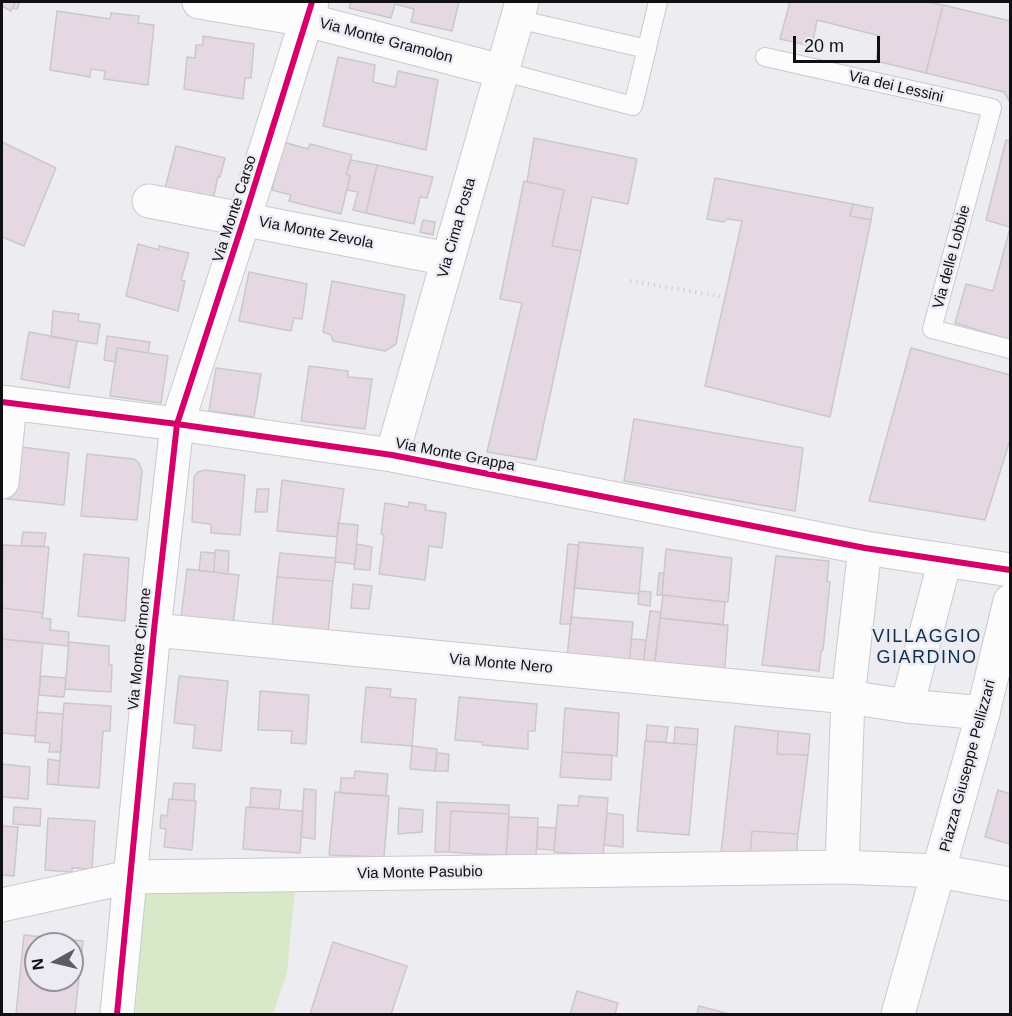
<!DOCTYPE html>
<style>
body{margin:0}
#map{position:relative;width:1012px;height:1016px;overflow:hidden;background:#ededf1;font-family:Helvetica,sans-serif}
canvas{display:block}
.frame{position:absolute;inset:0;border:3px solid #100f12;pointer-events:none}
.north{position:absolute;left:24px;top:932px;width:60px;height:60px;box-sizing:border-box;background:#ecebf3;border:2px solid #949399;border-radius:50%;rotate:262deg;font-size:16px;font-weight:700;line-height:24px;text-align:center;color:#100f12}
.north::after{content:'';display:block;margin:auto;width:21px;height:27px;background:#5d5d60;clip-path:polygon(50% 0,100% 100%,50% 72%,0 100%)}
.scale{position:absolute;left:793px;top:36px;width:87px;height:27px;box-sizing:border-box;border:3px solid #100f12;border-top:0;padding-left:8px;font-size:18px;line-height:21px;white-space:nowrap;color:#100f12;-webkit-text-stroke:4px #ecebf3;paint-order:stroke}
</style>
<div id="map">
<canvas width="1012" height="1016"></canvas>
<div class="frame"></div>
<div class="north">N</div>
<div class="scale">20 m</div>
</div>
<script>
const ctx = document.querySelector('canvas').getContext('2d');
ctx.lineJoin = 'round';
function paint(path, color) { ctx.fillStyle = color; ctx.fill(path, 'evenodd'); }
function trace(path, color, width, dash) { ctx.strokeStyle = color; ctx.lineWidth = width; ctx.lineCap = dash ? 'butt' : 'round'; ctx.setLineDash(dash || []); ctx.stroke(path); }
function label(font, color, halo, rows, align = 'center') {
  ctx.font = font + ' Helvetica,sans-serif'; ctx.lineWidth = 5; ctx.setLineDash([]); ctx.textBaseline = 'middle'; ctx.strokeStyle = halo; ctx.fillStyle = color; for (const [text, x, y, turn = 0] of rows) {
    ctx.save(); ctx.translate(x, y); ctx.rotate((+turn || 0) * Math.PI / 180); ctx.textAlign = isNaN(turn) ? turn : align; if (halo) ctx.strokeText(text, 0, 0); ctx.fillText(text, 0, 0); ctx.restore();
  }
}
const green = new Path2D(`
 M295,890l-8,83 -14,41h-138l10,-123z`);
const building = new Path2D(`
 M2,2h13l-4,9 -9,-5z
 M15,2h5l-3,7 -4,-1z
 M351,2h108l-7,29 -41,-9 3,-13 -19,-5 -4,14 -42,-10z
 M790,2h138l15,3 -17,68 -50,-12 4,-25 -63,-16 -5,26 -32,-7z
 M943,5l67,16v81l-6,-10 -78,-19z
 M57,11l53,8 1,-6 28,3 -1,7 16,2 -6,60 -44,-6 1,-8 -14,-2 -1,8 -40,-7z
 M203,36l51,8 -3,34h-6l-2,21 -59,-10 3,-32 8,1 1,-13h7z
 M338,57l37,8 -2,17 22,5 3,-16 40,9 -12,70 -103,-24z
 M534,138l103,21 -9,45 -36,-7 -11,54 -29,-5 12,-56 -37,-8z
 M1006,140l4,1v86l-24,-7z
 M2,142l54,26 -32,78 -22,-9z
 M283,142l25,7 2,-5 42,11 -6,19 4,2 -9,38 -52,-13 2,-6 -19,-5z
 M176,146l49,12 -5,19 -2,-1 -6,28 -48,-12z
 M351,160l26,5 -11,48 -13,-3 5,-18 -11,-2 3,-14 -4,-2z
 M377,165l56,12 -6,21 -7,-1 -6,27 -48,-11z
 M715,178l138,26 -3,12 21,4 -41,197 -125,-31 37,-165 -14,-2 -4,3 -17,-3z
 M524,181l40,9 -12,56 29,5 -45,209 -49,-8 35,-149 -22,-4z
 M853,204l20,4 -2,12 -21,-4z
 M423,220l12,2 -2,13 -13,-3z
 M1010,228v112l-55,-17 11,-39 27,7z
 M138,244l21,6v-4l30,7 -8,27 4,1 -7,30 -52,-15z
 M249,272l58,12 -5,35 -8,-1 -3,13 -52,-10z
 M332,281l73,14 -9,49 -11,7 -52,-10 -2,-6 -8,-3z
 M53,311l26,3 -1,7 22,3 -3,20 -46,-7z
 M29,332l48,9 -8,47 -48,-9z
 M107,336l43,6 -2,11 -31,-5 -1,14 -12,-2z
 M117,348l51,8 -7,47 -51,-7z
 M911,348l99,27v65l-25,80 -116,-19z
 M309,366l39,5v6l24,2 -7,50 -64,-8z
 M216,368l45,6 -7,43 -45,-6z
 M634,419l169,29 -8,63 -171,-30z
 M13,446l56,7 -5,52 -57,-6z
 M87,454l47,5 5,4 3,8 -5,49 -56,-4z
 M205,470l40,5 -5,60 -29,-2v-9l-19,-2 2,-45 4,-5z
 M282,480l62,9 -7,48 -60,-6z
 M257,489h12l-2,23h-12z
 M409,502l17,3 -1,5 21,3 -4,35 -13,-2 -4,34 -46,-6 5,-39 -3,-1 4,-31 23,4z
 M338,523l20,2 -3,39 -20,-2z
 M23,532l23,1 -2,13h-23z
 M579,542l64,6 -4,46 -65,-6z
 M357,544l15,3 -2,23 -16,-1z
 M568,544l11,1 -8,79h-11z
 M3,545l46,2 -6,66 -41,-5z
 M666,549l66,9 -4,44 -66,-7z
 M215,550l14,1 -1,23 -14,-2z
 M201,552l14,1 -1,19 -15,-1z
 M280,553l56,5 -3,23 -56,-4z
 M84,554l45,4 -4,63 -47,-5z
 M776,556l53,5 -2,20 3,1 -7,68 -2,1 -2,20 -57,-6z
 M187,569l52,6 -6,49 -52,-6z
 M659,573h5l-2,22h-5z
 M277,577l56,4 -5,53 -56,-7z
 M353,584l19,2 -3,23 -18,-1z
 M639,591l12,1 -1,14 -12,-2z
 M663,595l62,7 -2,23 -63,-7z
 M2,608l41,5 -1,5 9,1 -1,11 19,2 -1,14 -66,-7z
 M650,611l11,1 -7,54 -11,-1z
 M571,617l62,5 -4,43 -62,-6z
 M660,618l68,7 -4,54 -70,-8z
 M2,639l41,4 -8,93 -33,-3z
 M631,639l15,1 -3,25 -14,3z
 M69,642l40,4v19h3l-1,27 -46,-3z
 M41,676l25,2 -2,19 -25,-2z
 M179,676l49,5 -7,70 -28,-3 2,-23 -21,-2z
 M366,687l25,2 -1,8 26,2 -4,47 -51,-4z
 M260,691l49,4 -3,49 -15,-1 1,-12 -34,-1z
 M459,697l78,7 -2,27h-7v18l-46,-4v-3l-27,-2z
 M64,703l47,3 -1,25h-7l-4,57 -41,-3z
 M565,708l54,5 -2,43 -55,-4z
 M37,712l26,2 -2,38h-12l1,-9 -15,-1z
 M647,725l21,2 -2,15 -20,-1z
 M735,726l43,5 -1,23 31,1 -10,79 -46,-3 -2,23 -29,-2z
 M675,727l23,2 -1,16 -23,-2z
 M778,731l32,3 -2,21 -31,-1z
 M645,741l52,4 -8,90 -52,-4z
 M412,746l25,3 -2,22 -25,-2z
 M562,752l50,3 -1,25 -51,-3z
 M437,753l12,1 -1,17h-13z
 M48,759l12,2 -2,24 -11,-1z
 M2,764l28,3 -2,32 -26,-2z
 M355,771l33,3 -2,22 -46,-3 1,-15h13z
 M174,783l21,1 -1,17 -22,-2z
 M251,788l30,2 -2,19 -29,-2z
 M304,789l12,1 -1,49 -14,-2z
 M998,790l12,4v50l-25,-7z
 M335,792l54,4 -5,61 -55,-2z
 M579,796l29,2 -5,58 -49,-4 4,-47 20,1z
 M169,799l27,2 -4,49 -28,-3 2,-18 -6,-1 1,-13 6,1z
 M437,802l72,3v9l-58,-3 -2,41h-14z
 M14,807l27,2 -1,17 -27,-2z
 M246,807l57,4 -3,42 -57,-4z
 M399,808l24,2 -1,22 -24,2z
 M451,811l58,3 -3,42 -57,-4z
 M607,813l16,2v32l-19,-2z
 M509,817l29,1 -2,38h-30z
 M48,818l47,3 -3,48 -20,-1v4l-27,-2z
 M2,826l16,1 -4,49 -12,-1z
 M538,827l18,1 -2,22 -17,-1z
 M752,831l46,3 -2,24 -46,-4z
 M24,935l59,6 -8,73h-59zM36,944h36v36h-36z
 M333,942l74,24 -16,48h-81z
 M577,991l41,12 -3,11h-45z
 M699,1006l30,8h-32z`);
const path = new Path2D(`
 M630,281l95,16`);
const lane = new Path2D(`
 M517,19l130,30
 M765,57l227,51 -60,221 78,20
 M501,71l132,35 25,-104`);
const street = new Path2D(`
 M199,2l108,18 194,51
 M149,201l299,58
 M392,455l130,-453
 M2,482l8,-78
 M154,630l694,67 59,9 76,7
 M907,706l38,-146
 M842,867l6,-170 17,-149
 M2,905l127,-28 713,-10 97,4
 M117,1014l37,-384 23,-206 67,-205 68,-217`);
const secondary = new Path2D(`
 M2,402l175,22 215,31 473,93 145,22
 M939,871l71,13
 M898,1014l85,-301 27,-112`);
const cycleway = new Path2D(`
 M2,402l175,22 215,31 473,93 145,22
 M117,1014l37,-384 23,-206 67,-205 68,-217`);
const streetNames = [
 ["Via Monte Gramolon",386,41,15],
 ["Via dei Lessini",896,87,13],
 ["Via Monte Carso",235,209,-72],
 ["Via Cima Posta",457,228,-74],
 ["Via Monte Zevola",316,233,11],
 ["Via delle Lobbie",952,257,-75],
 ["Via Monte Grappa",455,455,11],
 ["Via Monte Cimone",140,649,-84],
 ["Via Monte Nero",501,664,5],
 ["Piazza Giuseppe Pellizzari",968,766,-75],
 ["Via Monte Pasubio",420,873,-1]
];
const quarterNames = [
 ["VILLAGGIO",927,637],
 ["GIARDINO",927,658]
];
paint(green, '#d8e9c9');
paint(building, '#e5d8e3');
trace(building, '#c9c8ca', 1.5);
trace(lane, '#cacacd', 20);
trace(street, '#cacacd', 35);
trace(secondary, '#cacacd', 35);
trace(path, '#d6d6d7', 4, [1.5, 4.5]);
trace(lane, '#fcfcfd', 18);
trace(street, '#fcfcfd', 33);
trace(secondary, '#fcfcfd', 33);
trace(cycleway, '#d6006c', 6);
label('15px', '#100f12', '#ecebf3', streetNames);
ctx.letterSpacing = '1.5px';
label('18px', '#0e3049', '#ecebf3', quarterNames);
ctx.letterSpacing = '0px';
</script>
